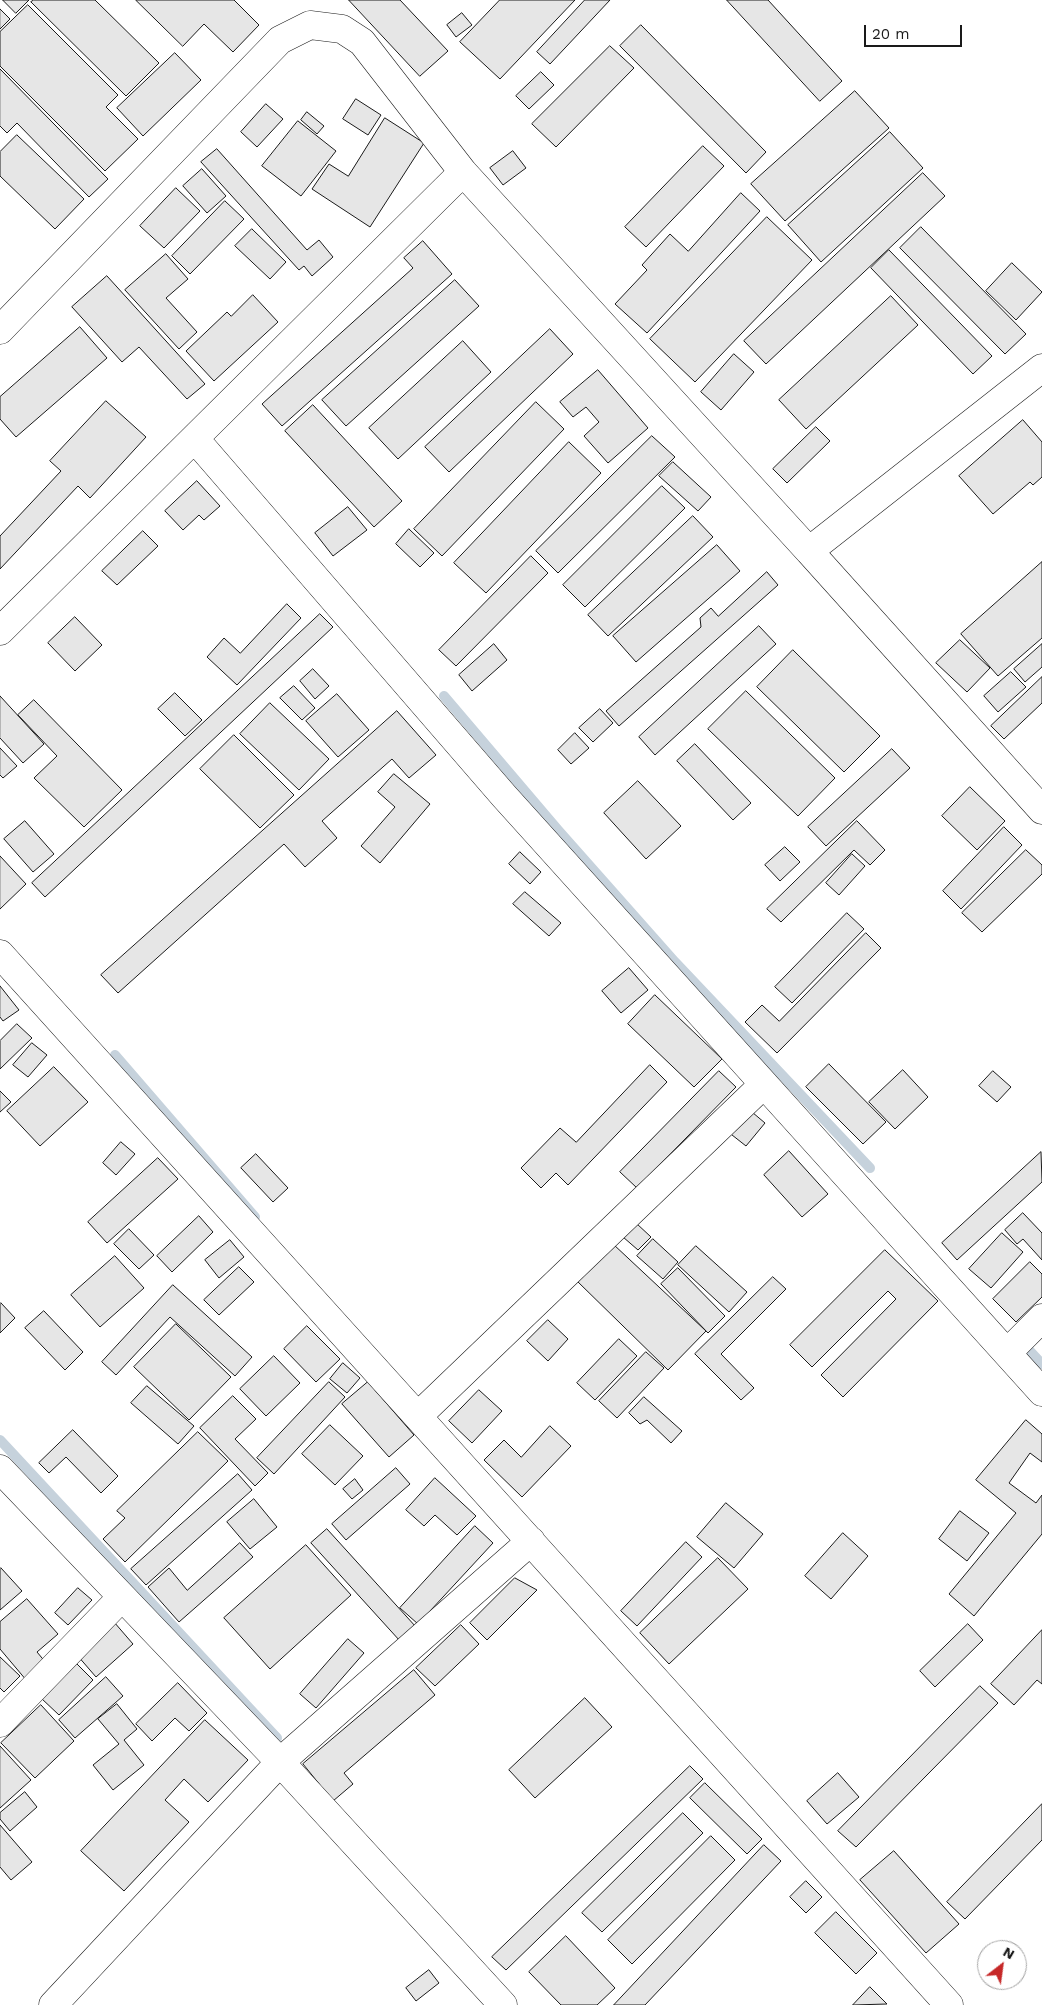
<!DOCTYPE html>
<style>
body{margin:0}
#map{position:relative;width:1042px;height:2005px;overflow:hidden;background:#fff;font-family:"Work Sans",sans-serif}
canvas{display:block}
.north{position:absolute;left:977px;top:1940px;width:50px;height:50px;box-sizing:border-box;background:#fff;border:1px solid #a3a3a3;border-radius:50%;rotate:30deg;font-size:14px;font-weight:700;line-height:20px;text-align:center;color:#1a1a1a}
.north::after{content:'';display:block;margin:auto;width:18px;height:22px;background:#c62828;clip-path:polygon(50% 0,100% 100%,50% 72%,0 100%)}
.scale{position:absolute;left:864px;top:25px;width:98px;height:22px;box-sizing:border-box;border:2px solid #1a1a1a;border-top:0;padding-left:6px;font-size:15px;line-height:18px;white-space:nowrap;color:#1a1a1a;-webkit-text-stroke:4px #fff;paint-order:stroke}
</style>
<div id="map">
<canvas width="1042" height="2005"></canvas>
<div class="north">N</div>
<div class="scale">20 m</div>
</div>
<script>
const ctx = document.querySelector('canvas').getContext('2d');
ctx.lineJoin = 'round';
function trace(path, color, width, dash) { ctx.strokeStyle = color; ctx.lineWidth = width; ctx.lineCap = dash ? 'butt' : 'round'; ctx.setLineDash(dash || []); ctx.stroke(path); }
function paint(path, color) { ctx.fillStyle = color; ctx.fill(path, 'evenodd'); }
const stream = new Path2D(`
 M444,696l114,134 117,132 195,206
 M115,1055l140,162
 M1027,1348l15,16
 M0,1440l277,298`);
const building = new Path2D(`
 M3,0h26l-13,13z
 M34,0h61l64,63 -33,33 -95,-94z
 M136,0h98l25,25 -26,27 -29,-28 -21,22z
 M349,0h51l48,51 -28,25z
 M500,0h75l-75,79 -40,-37z
 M585,0h25l-60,64 -13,-12z
 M727,0h41l74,81 -22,20z
 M28,5l90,90 -12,12 32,32 -33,32 -105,-105v-34z
 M0,9l10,10 -10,10z
 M462,13l10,12 -16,12 -9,-12z
 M641,25l125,127 -20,21 -126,-127z
 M610,46l24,22 -78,79 -24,-23z
 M175,53l26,27 -58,56 -26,-28z
 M0,69l108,110 -19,18 -72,-74 -10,10 -7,-7z
 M541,72l13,13 -25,24 -13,-13z
 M855,91l34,37 -104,93 -34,-37z
 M356,99l25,16 -13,20 -25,-16z
 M266,104l17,15 -26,28 -16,-15z
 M307,112l17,14 -7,8 -16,-14z
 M385,118l39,25 -54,84 -58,-38 17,-25 19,12z
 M298,121l38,30 -35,45 -39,-30z
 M890,132l33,36 -102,94 -33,-37z
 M17,135l67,64 -29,30 -55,-53v-24z
 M703,146l21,20 -78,81 -21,-20z
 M217,149l90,101 12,-10 14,17 -21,19 -8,-10 -5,4 -98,-108z
 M513,151l13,17 -23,17 -13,-17z
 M202,169l24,27 -19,17 -24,-27z
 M923,173l22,23 -179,168 -22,-23z
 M176,188l24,23 -36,37 -24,-22z
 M741,193l19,18 -113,122 -32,-29 32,-34 -5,-5 28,-31 18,17z
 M225,201l19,18 -54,55 -18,-18z
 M767,217l45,43 -117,122 -45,-43z
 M921,227l105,107 -21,20 -105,-106z
 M252,229l34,33 -16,17 -35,-33z
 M423,241l29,33 -170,152 -20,-22 151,-136 -9,-10z
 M889,250l103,106 -19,18 -102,-106z
 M166,254l22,25 -22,19 31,34 -18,17 -54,-59z
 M1012,263l30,29 -26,28 -30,-29z
 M107,276l98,108 -18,15 -48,-52 -17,15 -50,-55z
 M455,280l24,26 -133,120 -24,-26z
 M253,295l25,27 -64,59 -28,-30 41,-39 4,4z
 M891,296l27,29 -112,104 -27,-29z
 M80,327l27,31 -91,79 -16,-18v-22z
 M550,329l23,25 -124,118 -24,-25z
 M463,341l28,31 -93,87 -29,-31z
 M734,354l20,18 -33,38 -20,-18z
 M598,370l50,58 -40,35 -24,-27 15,-14 -13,-15 -13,10 -13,-15z
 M106,401l40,36 -56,61 -12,-12 -78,83v-33l61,-65 -11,-10z
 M536,402l28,27 -122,127 -28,-27z
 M313,405l89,96 -28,26 -89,-96z
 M1023,420l19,22v35l-9,8 -3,-3 -37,32 -34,-38z
 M816,427l14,14 -43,42 -14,-14z
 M652,436l23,21 -117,116 -22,-22z
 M569,442l32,31 -115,120 -32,-30z
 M673,462l38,35 -13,14 -39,-35z
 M197,481l23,25 -16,14 -5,-5 -16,15 -18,-19z
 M662,486l23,22 -100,99 -22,-22z
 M348,507l19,23 -34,26 -18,-23z
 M693,516l20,21 -105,99 -20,-21z
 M409,529l25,24 -14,14 -24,-23z
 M143,531l15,15 -41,39 -15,-14z
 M717,545l23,26 -104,91 -23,-26z
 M531,556l17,17 -92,93 -17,-16z
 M1042,562v76l-44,38 -37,-42z
 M767,572l11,13 -159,141 -13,-15 95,-84 -1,-9 11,-10 7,8z
 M287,604l14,14 -64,67 -30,-28 17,-19 16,15z
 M320,614l13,13 -288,270 -13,-14z
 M75,617l27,28 -27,26 -27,-28z
 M759,626l17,18 -121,111 -16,-18z
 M960,640l30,28 -23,24 -31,-29z
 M494,644l13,16 -35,31 -13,-16z
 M1042,644v23l-17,15 -11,-13z
 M793,650l87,86 -36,36 -87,-85z
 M313,669l16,17 -14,13 -15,-18z
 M1011,672l15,15 -28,25 -14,-16z
 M1042,677v26l-38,36 -13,-13z
 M294,686l21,22 -13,12 -22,-22z
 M746,691l89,87 -37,38 -90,-87z
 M175,693l27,27 -17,16 -27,-27z
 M337,694l32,36 -31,27 -32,-36z
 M0,696l44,48 -21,19 -23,-25z
 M34,700l88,90 -38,37 -50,-49 23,-22 -39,-41z
 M270,703l59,56 -30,31 -59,-56z
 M600,709l13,14 -20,19 -14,-14z
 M397,711l39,44 -27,23 -17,-19 -70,62 15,17 -32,29 -21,-23 -166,149 -17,-18z
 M575,733l14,15 -18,16 -13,-14z
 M234,735l60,60 -34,33 -60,-59z
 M695,744l56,59 -18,17 -56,-59z
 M0,748l17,18 -14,12 -3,-3z
 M892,749l18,19 -84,78 -18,-19z
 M394,774l36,30 -50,59 -19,-17 34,-39 -17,-15z
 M638,781l43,45 -35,33 -42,-46z
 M970,787l35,34 -28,29 -35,-34z
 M25,821l29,33 -21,18 -29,-33z
 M857,821l28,29 -15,15 -16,-15 -73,72 -14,-13z
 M1004,827l18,18 -61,64 -18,-18z
 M785,847l15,15 -20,19 -15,-16z
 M1026,850l16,15v9l-60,58 -20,-19z
 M520,852l21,20 -11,12 -21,-20z
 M852,854l13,12 -26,29 -13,-12z
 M0,856l26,28 -26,25z
 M525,892l36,31 -12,13 -36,-32z
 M847,913l17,16 -72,74 -17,-16z
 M866,933l15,15 -104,105 -32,-31 17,-17 17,16z
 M629,968l19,22 -27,23 -19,-22z
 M0,986l19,24 -16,11 -3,-4z
 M655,995l67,64 -28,28 -66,-63z
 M17,1024l15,14 -32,31v-28z
 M32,1043l15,12 -19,22 -15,-12z
 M829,1064l57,58 -23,22 -57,-57z
 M650,1065l17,17 -99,103 -12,-12 -15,15 -20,-20 39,-40 16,14z
 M54,1067l34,35 -48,44 -33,-35z
 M903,1070l25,27 -33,32 -26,-27z
 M719,1071l17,16 -99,101 -17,-16z
 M993,1071l18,16 -14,15 -18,-16z
 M0,1091l11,11 -11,10z
 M746,1107l19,16 -19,23 -19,-15z
 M121,1142l14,12 -19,21 -13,-12z
 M789,1151l39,43 -26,23 -38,-42z
 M1041,1152l1,30 -85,78 -15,-17z
 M256,1154l32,34 -15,14 -32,-34z
 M158,1158l20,21 -71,64 -19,-21z
 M1023,1213l19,20v27l-19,-21 -6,5 -12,-14z
 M199,1216l14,16 -41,40 -15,-16z
 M636,1223l15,14 -13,13 -15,-13z
 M129,1229l25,26 -15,14 -25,-25z
 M1002,1233l21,19 -32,36 -22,-19z
 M653,1239l25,23 -15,17 -26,-23z
 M230,1240l14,17 -25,21 -14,-18z
 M613,1244l93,87 -38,39 -91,-89z
 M696,1246l51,46 -18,20 -51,-47z
 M885,1250l53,51 -95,96 -22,-22 75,-76 -8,-8 -76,76 -22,-22z
 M115,1256l29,32 -44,39 -29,-32z
 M1030,1262l12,12v23l-26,25 -23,-23z
 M239,1267l15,15 -35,33 -15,-15z
 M678,1268l47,48 -17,17 -47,-49z
 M773,1277l13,12 -65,65 33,34 -13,12 -46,-46z
 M173,1285l79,72 -17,19 -65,-59 -54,58 -14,-13z
 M1,1303l14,15 -15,15v-29z
 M44,1311l39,41 -18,18 -40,-42z
 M548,1320l20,19 -20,22 -21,-20z
 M176,1324l55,53 -42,43 -55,-53z
 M307,1326l33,33 -24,23 -32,-33z
 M619,1339l18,17 -42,44 -18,-17z
 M646,1352l18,16 -47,50 -18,-17z
 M274,1356l26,27 -34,33 -26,-27z
 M343,1363l17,15 -13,15 -17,-14z
 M329,1382l16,15 -71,77 -17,-16z
 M368,1382l46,53 -25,22 -47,-53z
 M147,1386l47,40 -16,18 -47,-41z
 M479,1390l23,21 -30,32 -23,-22z
 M233,1396l23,23 -21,20 33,34 -13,13 -55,-58z
 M644,1397l38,34 -11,12 -24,-23 -7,4 -11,-11z
 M1026,1420l16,14v28l-12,-9 -21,30 27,20 6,-8v39l-68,82 -25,-22 67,-81 -40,-33z
 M330,1425l33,31 -28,29 -33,-31z
 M550,1426l21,20 -49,51 -38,-37 20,-20 17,17z
 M73,1430l45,46 -17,17 -35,-36 -17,16 -10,-10z
 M198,1432l30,29 -103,101 -22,-23 22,-21 -8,-7z
 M396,1468l14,16 -64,56 -14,-16z
 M238,1474l14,16 -106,95 -15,-16z
 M435,1478l41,38 -19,19 -22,-20 -11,11 -18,-16z
 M355,1479l8,11 -11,9 -9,-10z
 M254,1499l23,28 -27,22 -23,-27z
 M726,1503l37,31 -29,34 -37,-31z
 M960,1511l29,22 -22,28 -28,-22z
 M475,1526l18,17 -75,81 -18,-16z
 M327,1529l89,98 -16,14 -89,-98z
 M843,1533l25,23 -37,43 -26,-23z
 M686,1542l16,15 -65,69 -16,-15z
 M240,1543l13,14 -74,65 -31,-35 21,-19 18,22z
 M306,1545l45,50 -81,74 -46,-51z
 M718,1558l30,31 -79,75 -29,-31z
 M1,1568l21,23 -22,19v-41z
 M515,1578l22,12 -50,50 -17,-17z
 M78,1588l14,12 -24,25 -13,-12z
 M27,1599l31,35 -21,18 10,12 -20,17 -27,-32v-27z
 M114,1622l19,22 -37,33 -19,-22z
 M968,1624l15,16 -48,47 -15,-16z
 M461,1625l18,19 -44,42 -19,-18z
 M1042,1630v54l-5,-4 -23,25 -23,-21z
 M348,1639l16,14 -48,55 -16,-14z
 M0,1657l20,19 -16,16 -4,-4z
 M75,1662l18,18 -34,35 -18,-17z
 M414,1670l21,25 -91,78 9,11 -20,17 -30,-37z
 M106,1677l17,19 -48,42 -16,-18z
 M178,1683l29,30 -18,18 -14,-13 -23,23 -16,-17z
 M980,1686l18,17 -142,144 -18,-16z
 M585,1698l27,29 -77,71 -26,-28z
 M117,1704l20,25 -13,11 20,25 -31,25 -20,-25 26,-21 -21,-25z
 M41,1705l33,36 -39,37 -34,-35z
 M205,1720l43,40 -40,42 -24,-23 -19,21 24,22 -65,69 -43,-40z
 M0,1746l31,34 -31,28z
 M690,1766l13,13 -197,191 -14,-13z
 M838,1773l21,24 -32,27 -20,-23z
 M705,1783l57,56 -15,15 -57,-56z
 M25,1792l12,15 -27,24 -10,-12v-6z
 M1042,1804v36l-77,79 -18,-17z
 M683,1813l20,20 -101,99 -20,-19z
 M0,1825l32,37 -21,18 -11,-13z
 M711,1836l24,24 -103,104 -24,-24z
 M764,1845l17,16 -136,144h-31z
 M894,1851l65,73 -33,29 -66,-73z
 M806,1881l16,16 -16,16 -16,-16z
 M836,1912l41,41 -21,21 -41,-41z
 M566,1936l49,52 -18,17h-36l-32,-33z
 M429,1970l10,13 -23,18 -10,-13z
 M870,1987l17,17 -34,1z`);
const minor = new Path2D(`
 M0,330l280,-290 30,-15 32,4 20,13 101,130 346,379 233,-183
 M195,439l309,357 538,596
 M809,551l233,259
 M0,631l463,-459
 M0,954l949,1051
 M1007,1353l35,-35
 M418,1416l345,-331
 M0,1469l280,293 223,243
 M0,1723l122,-126
 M53,2005l227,-243 251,-221`);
trace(stream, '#c6d2dc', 10);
paint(building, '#e6e6e6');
trace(building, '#1a1a1a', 1);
trace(minor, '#1a1a1a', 29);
trace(minor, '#fff', 28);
</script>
